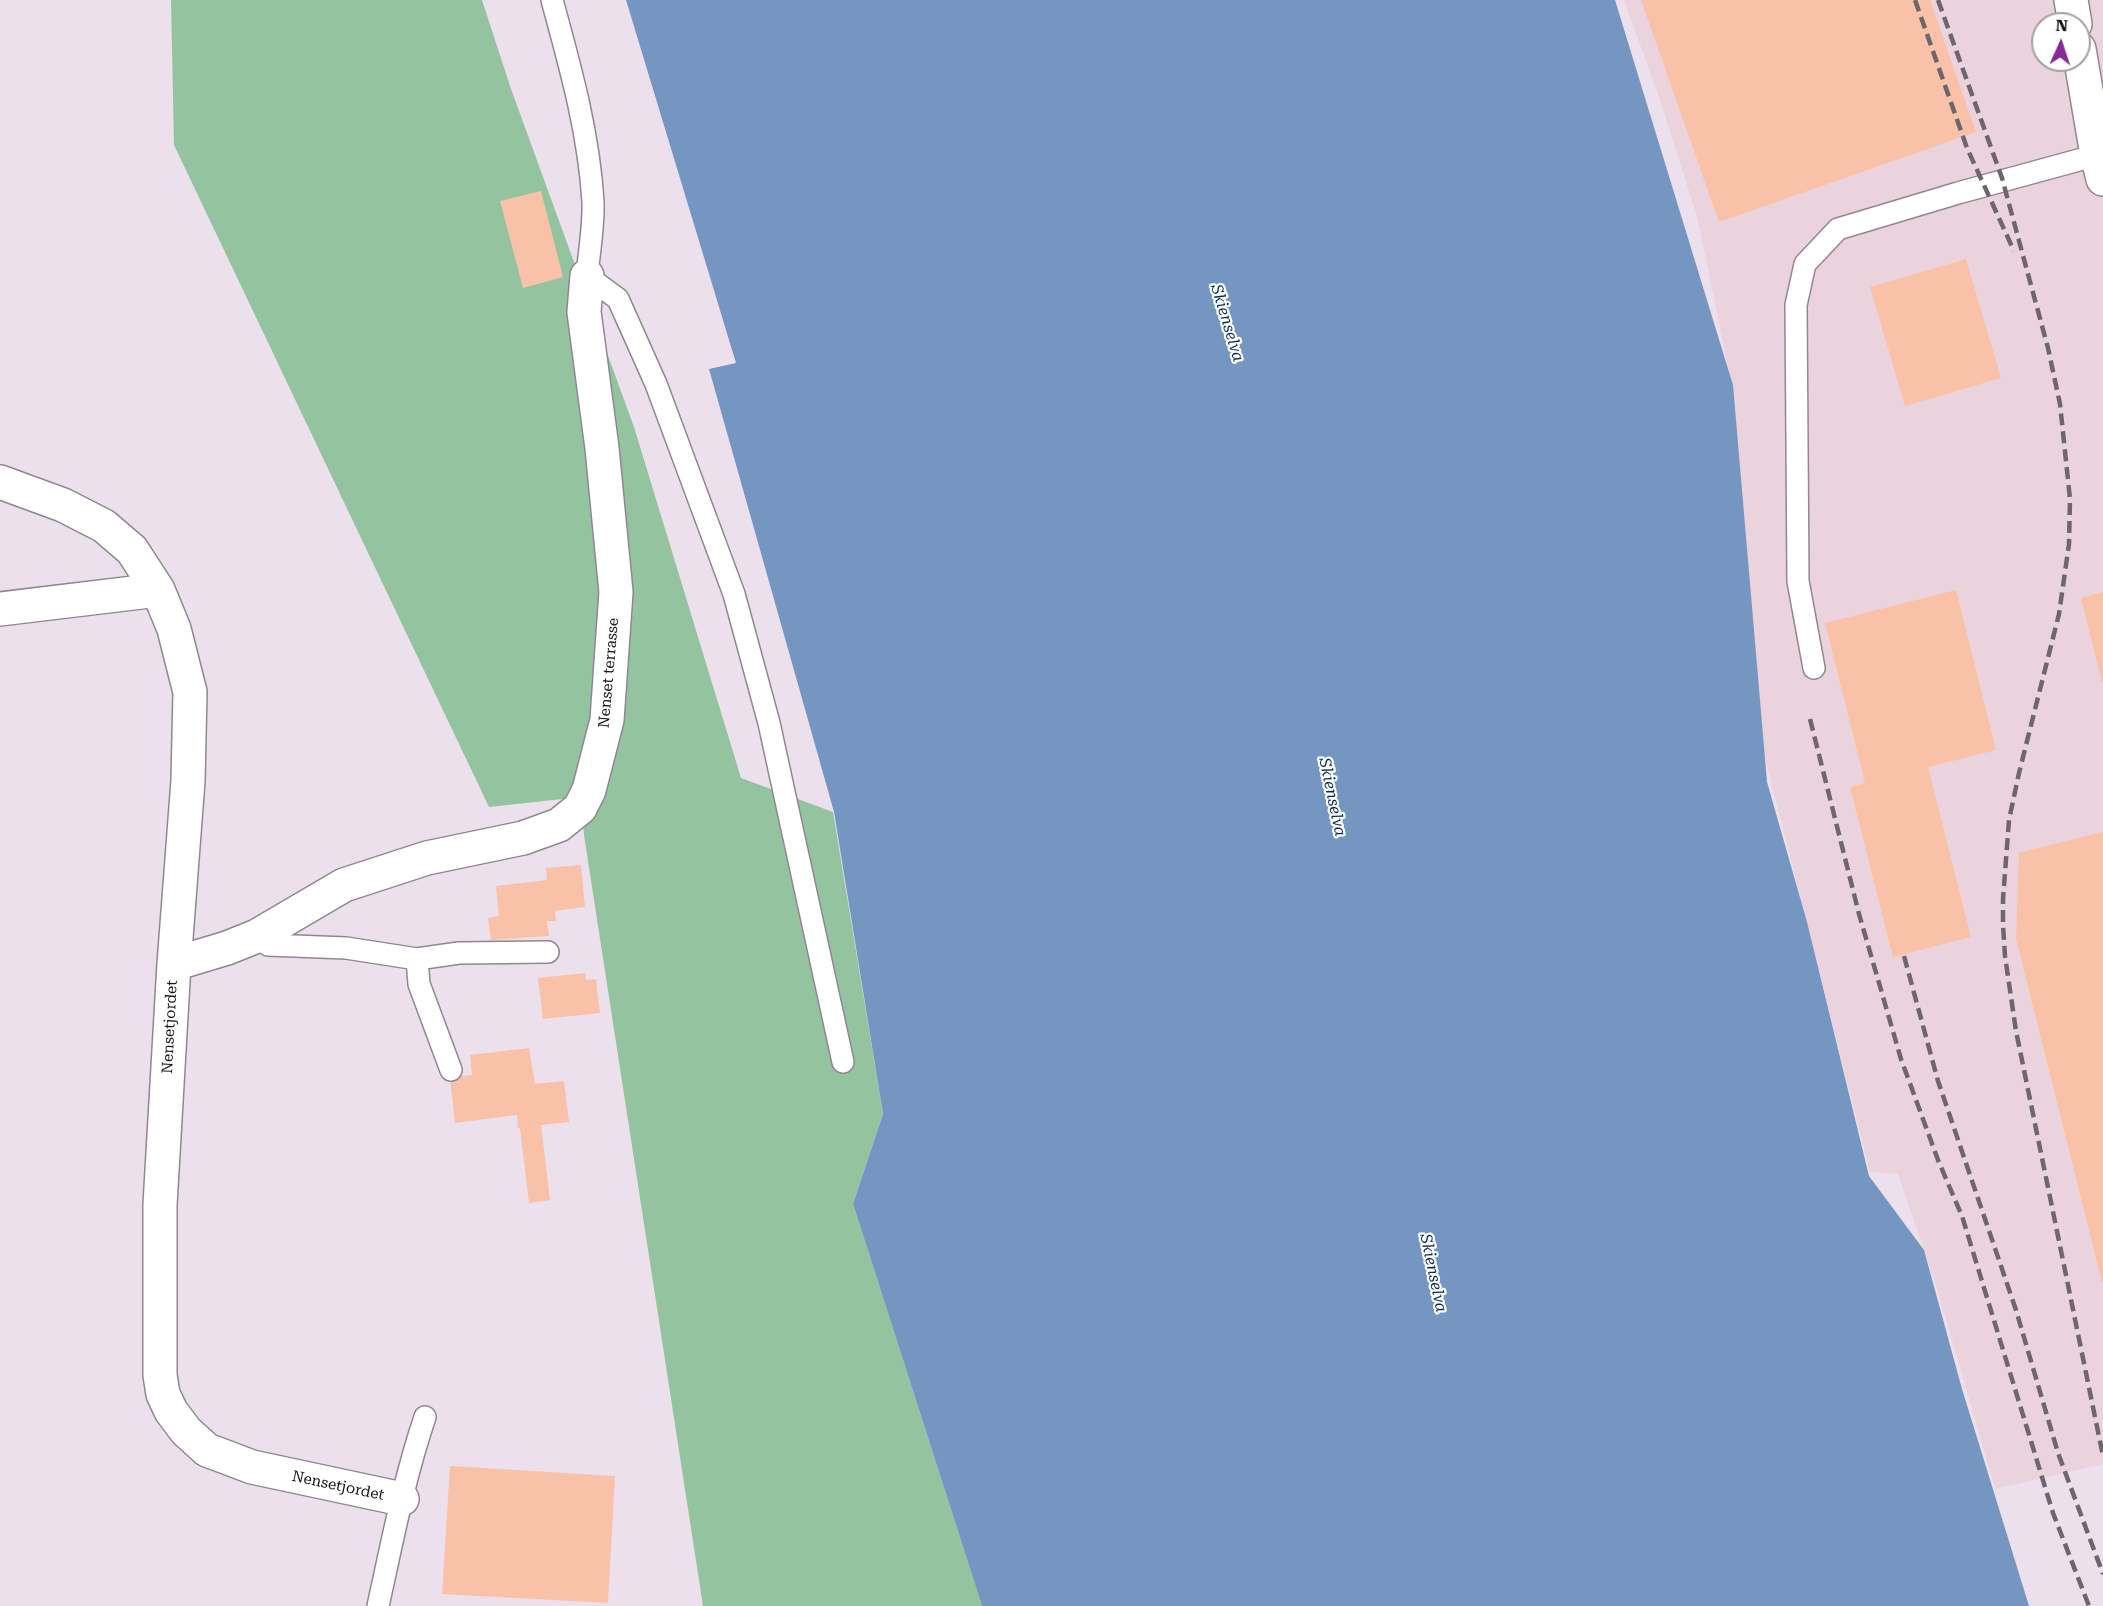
<!DOCTYPE html>
<style>
body{margin:0}
#map{position:relative;width:2103px;height:1606px;overflow:hidden;background:#ece0ec;font-family:"Roboto Serif",serif}
canvas{display:block}
.north{position:absolute;left:2031px;top:12px;width:60px;height:60px;box-sizing:border-box;background:#fff;border:2px solid #a2a0a2;border-radius:50%;rotate:3deg;font-size:16px;font-weight:700;line-height:24px;text-align:center;color:#161216}
.north::after{content:'';display:block;margin:auto;width:21px;height:27px;background:#862a96;clip-path:polygon(50% 0,100% 100%,50% 72%,0 100%)}
</style>
<div id="map">
<canvas width="2103" height="1606"></canvas>
<div class="north">N</div>
</div>
<script>
const ctx = document.querySelector('canvas').getContext('2d');
ctx.lineJoin = 'round';
function paint(path, color) { ctx.fillStyle = color; ctx.fill(path, 'evenodd'); }
function trace(path, color, width, dash) { ctx.strokeStyle = color; ctx.lineWidth = width; ctx.lineCap = dash ? 'butt' : 'round'; ctx.setLineDash(dash || []); ctx.stroke(path); }
function label(font, color, halo, rows, align = 'center') {
  ctx.font = font + ' "Roboto Serif",serif'; ctx.lineWidth = 4.5; ctx.setLineDash([]); ctx.textBaseline = 'middle'; ctx.strokeStyle = halo; ctx.fillStyle = color; for (const [text, x, y, turn = 0] of rows) {
    ctx.save(); ctx.translate(x, y); ctx.rotate((+turn || 0) * Math.PI / 180); ctx.textAlign = isNaN(turn) ? turn : align; if (halo) ctx.strokeText(text, 0, 0); ctx.fillText(text, 0, 0); ctx.restore();
  }
}
const industrial = new Path2D(`
 M1624,0h479v1464l-108,25 -58,-201 -39,-114 -28,-2 -185,-730 47,-13 -3,-57 -31,-152 -37,-117zM2043,24h36v36h-36z`);
const forest = new Path2D(`
 M171,0h311l29,89 123,338 107,351 92,34 50,302 -30,90 129,402h-279l-119,-771 -3,-38 -92,10 -315,-662z`);
const water = new Path2D(`
 M626,0h989l118,385 34,397 40,140 62,254 55,74 38,139 67,217h-1047l-129,-402 30,-90 -49,-302 -125,-443 27,-6z`);
const building = new Path2D(`
 M1641,0h289l46,132 -257,90z
 M541,191l22,86 -40,11 -23,-87z
 M1966,259l35,119 -96,28 -35,-119z
 M1956,590l40,160 -68,17 43,170 -78,20 -43,-170 15,-4 -40,-160z
 M2103,592v89l-1,1 -21,-84z
 M2103,832v449l-1,1 -86,-343 3,-86z
 M581,865l4,42 -30,4 1,10h-9l2,15 -58,4 -3,-22 11,-2 -3,-30 51,-6 -1,-12z
 M585,973l1,7 10,-1 4,34 -57,6 -5,-41z
 M529,1048l6,36 29,-3 5,41 -28,3 9,75 -21,3 -9,-75h-2l-1,-13 -62,8 -5,-45 22,-3 -2,-20z
 M450,1466l165,10 -7,127 -166,-9z`);
const service = new Path2D(`
 M552,0c18,66 37,133 41,202 1,24 -4,50 -6,74l31,23 38,85 78,210 35,129 74,339
 M1814,668l-16,-87 -2,-276 9,-41 33,-35 120,-36 139,-38
 M257,936l11,9 78,3 71,11 42,-6 89,-1
 M417,959l2,25 32,86
 M378,1606c14,-63 26,-127 47,-189`);
const minor = new Path2D(`
 M2071,0l4,24
 M2079,49l18,106 6,24
 M0,482l63,23 41,21 28,24 26,40 16,39 16,63 -2,89 -14,183 -14,241v170l3,19 8,17 15,20 21,19 45,17 150,32
 M0,609l158,-19
 M174,964l53,-16 30,-12 87,-51 83,-27 96,-20 36,-13 21,-17 9,-18 18,-70 9,-128 -14,-144 -18,-136 3,-36`);
const rail = new Path2D(`
 M1915,0l52,148 47,103
 M1938,0l64,178 46,170 12,56 10,95 -1,45 -10,70 -40,159 -10,47 -6,79v26l2,31 11,75 87,425
 M1810,719l49,195 42,145 37,101 24,56 91,297 36,93
 M1904,956l34,125 78,229 42,143 45,121`);
const streetNames = [
 ["Nenset terrasse",609,673,-85],
 ["Nensetjordet",170,1027,-87],
 ["Nensetjordet",338,1486,12]
];
const waterNames = [
 ["Skienselva",1227,323,73],
 ["Skienselva",1332,797,78],
 ["Skienselva",1433,1273,78]
];
paint(industrial, '#ebd3dd');
paint(forest, '#93c49f');
paint(water, '#7596c1');
paint(building, '#f9c1a8');
trace(service, '#918691', 24);
trace(minor, '#918691', 36);
trace(service, '#fff', 21);
trace(minor, '#fff', 33);
trace(rail, '#6d666d', 4.5, [12, 6]);
label('15px', '#161216', '#fff', streetNames);
label('italic 16px', '#062951', '#fff', waterNames);
</script>
